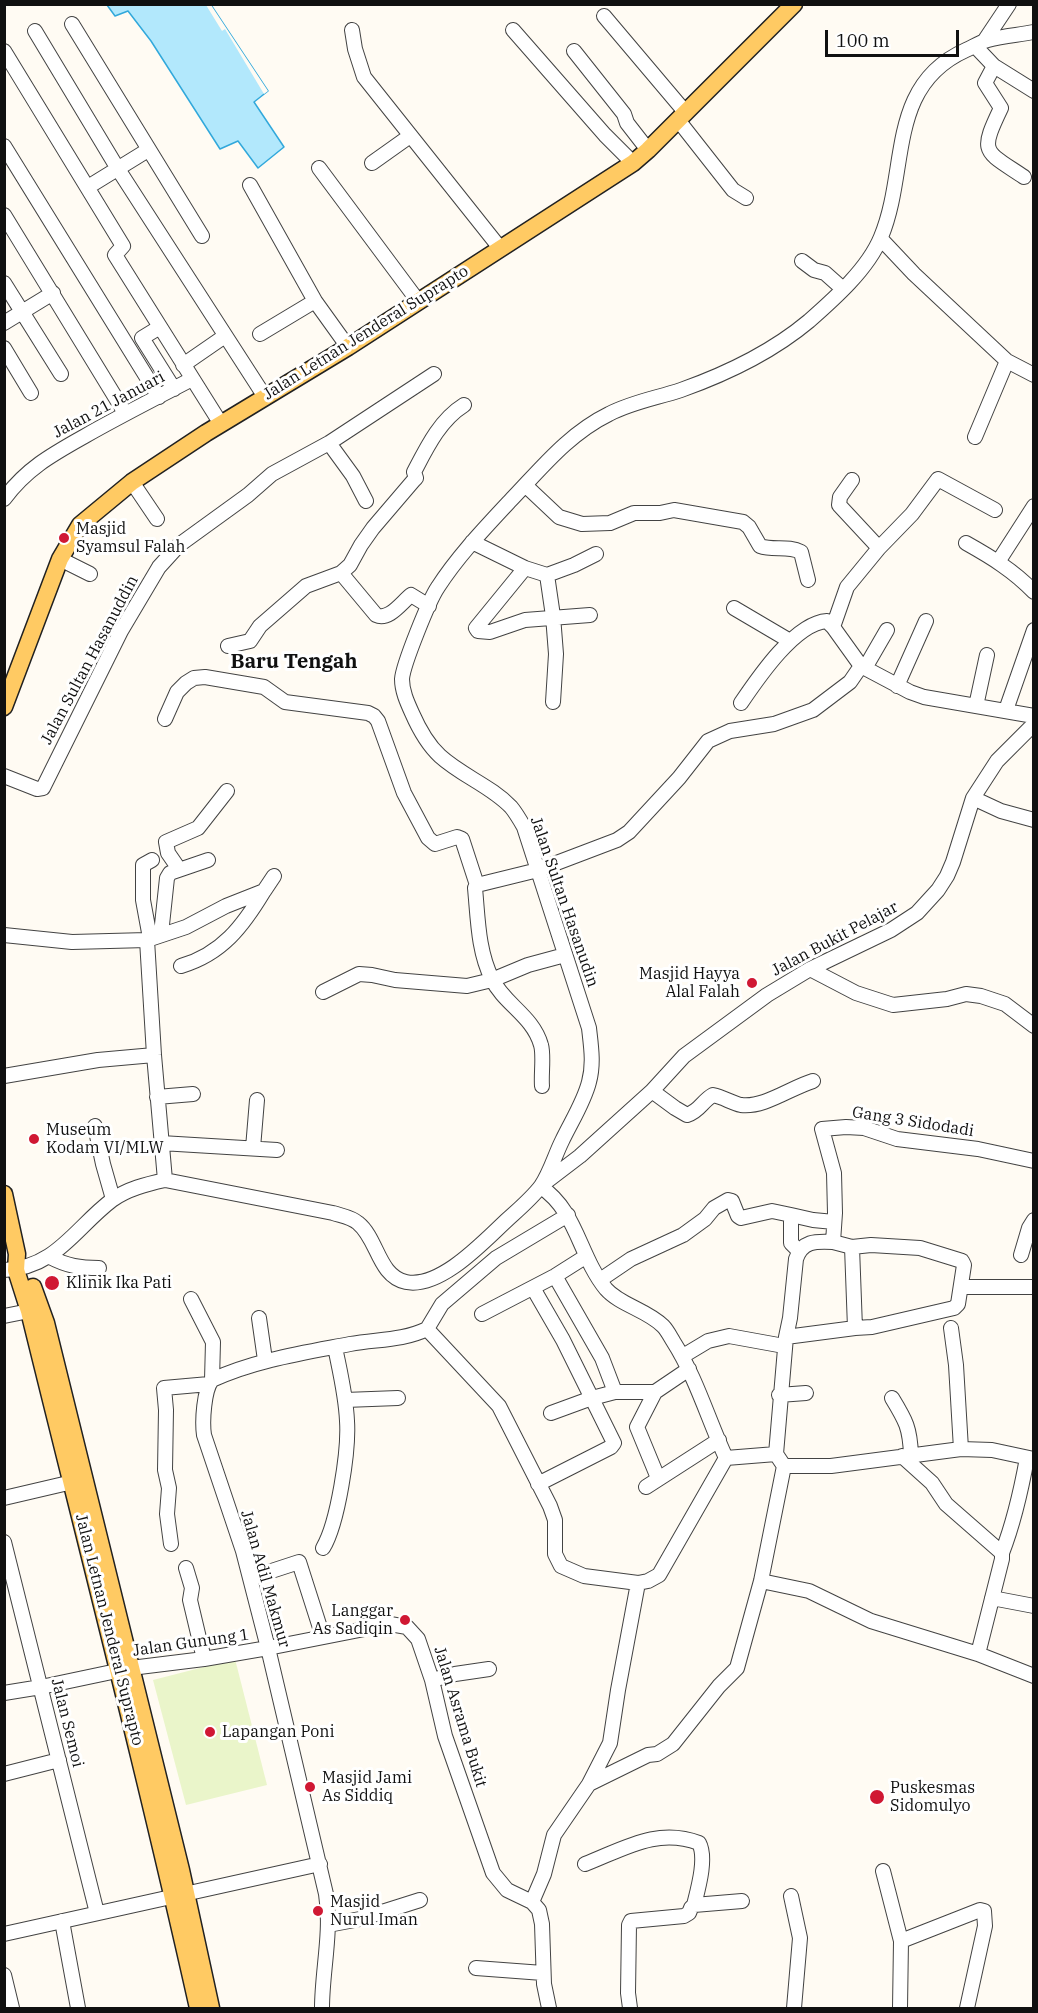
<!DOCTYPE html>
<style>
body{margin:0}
#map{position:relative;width:1038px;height:2013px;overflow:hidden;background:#fffbf3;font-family:"IBM Plex Serif",serif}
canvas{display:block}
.frame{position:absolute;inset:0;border:6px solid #101010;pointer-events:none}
.scale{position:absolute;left:825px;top:30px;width:134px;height:27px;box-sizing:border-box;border:3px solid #101010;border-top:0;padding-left:8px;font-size:18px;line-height:21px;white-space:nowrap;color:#101010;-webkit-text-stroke:4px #fff;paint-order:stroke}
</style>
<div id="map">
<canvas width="1038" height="2013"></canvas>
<div class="frame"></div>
<div class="scale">100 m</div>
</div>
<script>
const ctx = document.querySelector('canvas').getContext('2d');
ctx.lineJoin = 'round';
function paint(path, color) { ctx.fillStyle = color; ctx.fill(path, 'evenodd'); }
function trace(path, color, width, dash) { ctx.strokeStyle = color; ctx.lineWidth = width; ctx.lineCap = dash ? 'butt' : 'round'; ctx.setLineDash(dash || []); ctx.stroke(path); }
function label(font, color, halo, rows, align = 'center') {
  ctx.font = font + ' "IBM Plex Serif",serif'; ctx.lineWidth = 6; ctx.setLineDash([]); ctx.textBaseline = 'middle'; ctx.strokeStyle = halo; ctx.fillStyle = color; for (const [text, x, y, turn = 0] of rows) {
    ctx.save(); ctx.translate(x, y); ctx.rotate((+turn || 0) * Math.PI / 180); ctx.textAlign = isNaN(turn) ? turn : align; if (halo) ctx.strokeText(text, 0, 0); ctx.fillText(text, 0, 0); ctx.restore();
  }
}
const pitch = new Path2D(`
 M235,1659l32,126 -81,20 -33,-125z`);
const water = new Path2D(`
 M107,5h104l57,86 -14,11 30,45 -26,21 -20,-27 -18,8 -69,-108 -23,-30 -13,5z`);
const pier = new Path2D(`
 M206,5h5l57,86 -4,3 -39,-65 -3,2z`);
const minor = new Path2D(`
 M604,16l82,97
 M72,24l130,212
 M352,30l3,19 9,28 136,171
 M513,30l92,105 28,28
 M35,31l83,138 147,228
 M985,40l24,-36
 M975,46l19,20 40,25
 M4,51l119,195 -8,9 106,169
 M574,51l50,63 3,9 21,27
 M994,66l-9,17 16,25c-22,46 -17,42 23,69
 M678,120l55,70 13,8
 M4,146l155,251
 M372,163l38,-27
 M319,168l99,133
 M250,185l65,116 33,46
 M88,187l60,-37
 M4,215l121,198
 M881,239l33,35 93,87 27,14
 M802,261l12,9 11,3 18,16
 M4,283l57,91
 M4,323l49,-30
 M160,327l-18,11 32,51
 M260,334l55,-33
 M4,348l27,45
 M183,365l42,-29
 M975,437l32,-76
 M329,443l24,33 13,25
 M852,480l-12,17 -1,8 40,43
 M132,482l25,37
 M525,485l34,32 23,7 28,-1 24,-10h26l14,-3 69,12 6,5 11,19c13,5 28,-1 41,6l7,28
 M4,499c23,-31 49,-45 81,-63 35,-20 71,-38 107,-57
 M995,510l-57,-31 -26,35 -33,34 -32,39 -14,40 28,39 49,26 14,5 110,19
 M472,542l53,26 22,7 6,41 3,38 -3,48
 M966,543c25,14 48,28 68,49
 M60,559l30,15
 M998,562l36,-56
 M525,568l-49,60 2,3 12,1 35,-12 65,-5
 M341,573l35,42c13,6 25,-12 35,-20l18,11
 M547,575l27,-10 22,-11
 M734,608l56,33
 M228,646l22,-5 10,-15 46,-40 35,-13 9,-8 11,-20 12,-17 41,-48 2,-2 -2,-6c13,-25 26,-52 50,-67
 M865,668l22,-38
 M897,686l29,-65
 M741,703c17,-25 54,-80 86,-82l6,6
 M976,706l11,-51
 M1006,710l28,-80
 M165,719l12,-27 9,-9 8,-5 11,-1 59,10 21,15 83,11 6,3 4,5 26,72 24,45 7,6 22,-7 5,2 15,46
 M4,776l33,13 6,-1 78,-157 38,-64 20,-22 69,-50 24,-21 57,-31 105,-69
 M973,798l28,13 33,9
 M179,869l-11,-16 -2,-11 32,-14 29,-37
 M161,934l6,-56 3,-5 38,-13
 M4,935l68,7 75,-2 7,115 11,125
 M150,938l-7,-38v-35l9,-5
 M147,940l39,-13 40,-21 38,-15 10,-15
 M181,966c41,-12 62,-40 83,-75
 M810,969l46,24 37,12 54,-6 19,-5 15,2 24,8 29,22
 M323,992l36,-18 13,1 23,5 72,6 25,-6 36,-15 37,-10
 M4,1076l94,-16 56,-5
 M542,1086c-1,-12 2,-31 -1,-41 -8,-29 -37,-41 -49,-66 -14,-28 -14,-60 -17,-91l2,-3 61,-15 79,-30 12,-8 50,-54 29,-37 22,-10 44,-7 39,-14 37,-28 11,-16
 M652,1091l23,17 12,7c13,-4 15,-14 26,-20 10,2 19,8 28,10 23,3 49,-17 72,-24
 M157,1097l36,-3
 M95,1126l8,38 10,35
 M161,1143l116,7
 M253,1148l4,-48
 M542,1185l38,-29 72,-65 32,-35 83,-61 43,-26 81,-39 26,-17 21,-23 9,-14 6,-14 20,-64 24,-37 37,-37
 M791,1215l22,5 21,2
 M1021,1255l8,-27 5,-8
 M50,1257c17,9 30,11 49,11
 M4,1270c52,-2 71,-42 108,-70 15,-11 35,-16 53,-20l168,33c9,3 18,4 25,10 20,16 20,53 48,59 35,7 79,-42 102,-63 11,-10 24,-21 33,-33 9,-13 14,-31 21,-45 9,-19 22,-39 27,-59 5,-18 2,-36 0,-54l-65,-201c-4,-7 -8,-14 -13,-20 -20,-21 -49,-31 -71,-51 -13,-12 -21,-27 -28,-43 -5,-11 -10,-22 -10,-34 1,-14 27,-79 36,-92 20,-31 46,-58 71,-85 31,-32 59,-68 100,-88 23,-12 48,-16 72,-24 45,-16 91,-38 128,-69 25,-22 59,-52 72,-84 28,-67 5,-151 85,-187 7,-3 14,-8 22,-10 15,-4 30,-5 46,-8
 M555,1276l47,82 13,34
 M600,1280l31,-21 52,-24 22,-16 9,-11 14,-8 4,1 6,15 3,2 31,-7 19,4v28l8,8
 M961,1287h73
 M533,1288l30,52 51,103 -3,4 -73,37
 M191,1299l22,43 -1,38
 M482,1314l73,-38 30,-19
 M4,1316l25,-5
 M259,1318l6,42
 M855,1328l17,-1 82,-19 4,-4 6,-39 -2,-4 -42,-13 -49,-3 -19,2 -19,-5 2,-29 -1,-40 -12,-44 24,-2 18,1 33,11 81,10 56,12
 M951,1328l5,37 5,84
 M427,1329l72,77 51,100 5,14v34l6,12 23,10 54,7 10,-2 11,-6 67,-117c-18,-39 -30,-81 -53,-117 -3,-5 -6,-11 -10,-15 -16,-16 -43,-21 -57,-37 -27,-33 -29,-78 -65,-102
 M427,1329l15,-25 54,-46 72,-43
 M786,1337l4,-19 6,-59c6,-18 19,-18 37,-17
 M683,1356l25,-15 21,-5 55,10
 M655,1392l-18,35 21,51
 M779,1395l27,-2
 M892,1398c14,23 18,30 19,57
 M345,1400l53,-2
 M551,1413l41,-15 23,-6h40l34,-23
 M776,1454l10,-117 69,-9 -3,-81
 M902,1456l30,27 14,21 56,49v6l-24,95
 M726,1458l50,-4 8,12h47l130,-17 31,1 42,9
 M646,1487l73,-47
 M4,1498l77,-18
 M4,1542l93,371
 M171,1544l-4,-30 2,-26 -4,-18 1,-60 -2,-22 45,-4
 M323,1548c15,-25 26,-98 24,-127 -1,-25 -7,-49 -12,-74
 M1002,1553c12,-31 19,-62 25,-95
 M186,1568l6,20 -2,12 14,59
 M250,1578l49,-16 24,75
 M761,1581l48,10 62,30 107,33 56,22
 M992,1598l42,8
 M432,1680l23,-6 34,-5
 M4,1693l37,-6 90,-19 73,-9 64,-11 122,-24 17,3 11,12 14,41 13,56 48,137 14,17 25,12 7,8 3,14 2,60 5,24
 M4,1774l55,-14
 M589,1784l59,-29 9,-1 16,-10 46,-58 18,-18 24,-87 23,-115
 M585,1864c39,-15 72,-37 114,-21 8,15 -1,46 -5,62
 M883,1871l18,70 -1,67
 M791,1896l9,42 -6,70
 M532,1902l12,-28 10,-39 35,-51 21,-41 8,-53 20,-107
 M62,1921l16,87
 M328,1925l32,-6 60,-19
 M4,1934l316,-70
 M901,1941l79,-31 4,1 1,15 -18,82
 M476,1968l67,5
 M4,1975l8,33
 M322,2008c0,-37 10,-76 4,-114l-58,-246 -25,-97 -39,-116c-2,-14 0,-45 8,-55 44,-20 91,-27 138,-36 27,-5 52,-3 77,-15
 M630,2008l-2,-15 1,-68 2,-4 53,-5 5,-3 2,-5 3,-3 48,-4`);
const major = new Path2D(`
 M4,707l56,-148 20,-34 52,-43 74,-49 142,-86 285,-184 15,-13 146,-146
 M4,1194l13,60 -1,16 13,41c57,232 117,464 169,697
 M33,1287l13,36 135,547 30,138`);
const markers = [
 [64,538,6,"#d01833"],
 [752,983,6,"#d01833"],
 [34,1139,6,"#d01833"],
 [52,1283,8,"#d01833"],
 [405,1620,6,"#d01833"],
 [210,1732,6,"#d01833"],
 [310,1787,6,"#d01833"],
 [877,1797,8,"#d01833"],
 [318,1911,6,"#d01833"]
];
const streetNames = [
 ["Jalan Letnan Jenderal Suprapto",366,333,-32],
 ["Jalan 21 Januari",109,405,-28],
 ["Jalan Sultan Hasanuddin",90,660,-62],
 ["Jalan Sultan Hasanudin",564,902,71],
 ["Jalan Bukit Pelajar",835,939,-28],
 ["Gang 3 Sidodadi",913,1122,9],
 ["Jalan Adil Makmur",265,1579,74],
 ["Jalan Letnan Jenderal Suprapto",109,1630,76],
 ["Jalan Gunung 1",191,1643,-8],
 ["Jalan Asrama Bukit",460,1717,73],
 ["Jalan Semoi",67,1723,76]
];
const poiNames = [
 ["Masjid",76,529],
 ["Syamsul Falah",76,547],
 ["Masjid Hayya",740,974,"right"],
 ["Alal Falah",740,992,"right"],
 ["Museum",46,1130],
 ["Kodam VI/MLW",46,1148],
 ["Klinik Ika Pati",66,1283],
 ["Langgar",393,1611,"right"],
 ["As Sadiqin",393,1629,"right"],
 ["Lapangan Poni",222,1732],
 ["Masjid Jami",322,1778],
 ["As Siddiq",322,1796],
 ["Puskesmas",890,1788],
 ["Sidomulyo",890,1806],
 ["Masjid",330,1902],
 ["Nurul Iman",330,1920]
];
const quarterNames = [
 ["Baru Tengah",294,662]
];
paint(pitch, '#eaf5ca');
paint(water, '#b2e8fc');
trace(water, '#31a8db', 1.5);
paint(pier, '#fffbf3');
trace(minor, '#434343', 16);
trace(major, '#212121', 19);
trace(minor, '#fff', 14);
trace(major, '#ffca63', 16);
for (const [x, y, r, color] of markers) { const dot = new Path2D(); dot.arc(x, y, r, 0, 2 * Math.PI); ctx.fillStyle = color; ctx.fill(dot); trace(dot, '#fff', 2); }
label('16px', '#101010', '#fff', streetNames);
label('16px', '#101010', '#fff', poiNames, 'left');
label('bold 20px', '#101010', '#fff', quarterNames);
</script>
